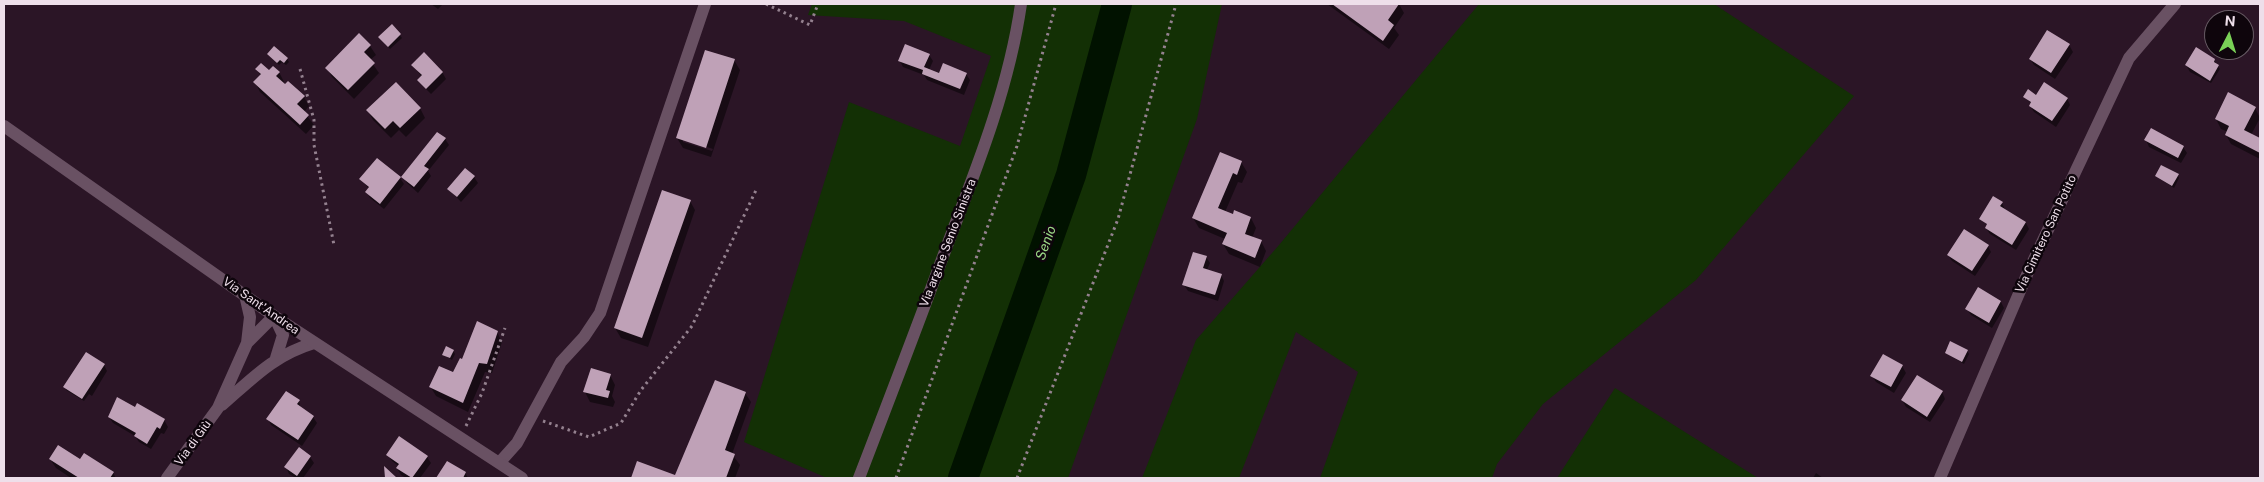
<!DOCTYPE html>
<meta charset="utf-8">
<style>
body{margin:0}
#map{position:relative;width:2264px;height:482px;overflow:hidden;background:#2b1526;font-family:"Public Sans",sans-serif}
canvas{display:block}
.frame{position:absolute;inset:0;border:5px solid #eedfea;pointer-events:none}
.north{position:absolute;left:2204px;top:10px;width:50px;height:50px;box-sizing:border-box;background:#0e050c;border:1px solid #685c65;border-radius:50%;rotate:5deg;font-size:14px;font-weight:700;line-height:20px;text-align:center;color:#eedfea}
.north::after{content:'';display:block;margin:auto;width:18px;height:22px;background:#7ad157;clip-path:polygon(50% 0,100% 100%,50% 72%,0 100%)}
</style>
<div id="map">
<canvas width="2264" height="482"></canvas>
<div class="frame"></div>
<div class="north">N</div>
</div>
<script>
const ctx = document.querySelector('canvas').getContext('2d');
ctx.lineJoin = 'round';
function paint(path, color) { ctx.fillStyle = color; ctx.fill(path, 'evenodd'); }
function trace(path, color, width, dash) { ctx.strokeStyle = color; ctx.lineWidth = width; ctx.lineCap = dash ? 'butt' : 'round'; ctx.setLineDash(dash || []); ctx.stroke(path); }
function label(font, color, halo, rows, align = 'center') {
  ctx.font = font + ' "Public Sans",sans-serif'; ctx.lineWidth = 5; ctx.setLineDash([]); ctx.textBaseline = 'middle'; ctx.strokeStyle = halo; ctx.fillStyle = color; for (const [text, x, y, turn = 0] of rows) {
    ctx.save(); ctx.translate(x, y); ctx.rotate((+turn || 0) * Math.PI / 180); ctx.textAlign = isNaN(turn) ? turn : align; if (halo) ctx.strokeText(text, 0, 0); ctx.fillText(text, 0, 0); ctx.restore();
  }
}
const green = new Path2D(`
 M812,4h410l-25,115 -129,359h-241l-83,-36 105,-340 111,44 31,-90 -87,-35 -96,-6z
 M1479,4h235l140,92 -158,184 -153,124 -46,60 -5,14h-172l38,-106 -62,-40 -57,146h-97l54,-138 83,-95z
 M1615,388l143,90h-201z`);
const shadow = new Path2D(`
 M431,4h12l-5,5z
 M1327,4h72l5,9 -10,15 5,7 -10,14z
 M392,26l10,12 -12,11 -11,-12z
 M2069,45l4,7 -18,27 -21,-14 -4,-6z
 M370,46l6,9 -6,5 9,13 -25,26 -22,-22 -5,-9z
 M269,55l18,4 2,3 -3,3 -4,-3 -3,3z
 M929,55l4,6 -4,9 11,5 26,-1 4,6 -6,15 -37,-15 -3,-5 -21,-8 -3,-6z
 M734,60l6,10 -29,87 -28,-9 -6,-10zM683,139l30,10 -1,2 -29,-9z
 M2214,60l6,9 -9,14 -21,-11 -4,-7z
 M413,65l29,7 4,7 -15,15 -8,-8 -4,-6 3,-3z
 M257,69l22,3 5,10 -1,2 21,13 5,9 -5,6 10,13 -8,9 -46,-42 -5,-10 6,-6z
 M2036,96l31,2 3,7 -14,22 -22,-15 -4,-6 2,-2 -8,-7z
 M420,108l5,10 -19,19 -7,-7 -8,8 -18,-18 -5,-9z
 M2255,108l5,10 -9,17 9,5v19l-29,-15 -5,-9 2,-3 -7,-3 -5,-10z
 M445,139l4,6 -21,26 3,5 -13,17 -11,-10 -4,-6z
 M2146,140l37,7 4,6 -6,10 -32,-16z
 M377,159l23,19 4,6 -20,25 -14,-11 -3,-6 2,-3 -8,-10z
 M1241,162l6,10 -5,11 -4,-1 -13,30 8,4 2,-4 16,6 5,10 -4,10 9,3 5,10 -6,16 -31,-13 -6,-10 2,-5 -26,-11 -6,-10z
 M2178,175l1,3 -5,10 -18,-12z
 M474,177l4,6 -17,19 -12,-13z
 M690,201l5,9 -47,137 -27,-9 -6,-10z
 M2002,203l3,7 21,13 3,6 -13,21 -26,-16 -4,-6 2,-3 -7,-6z
 M1988,246l3,6 -16,24 -23,-15 -4,-6z
 M1206,257l4,6 -3,7 14,5 3,6 -6,20 -30,-10 -4,-6z
 M2001,302l3,6 -12,20 -21,-13 -4,-6z
 M497,332l5,10 -10,31 -7,-1 -17,40 -32,-16 -6,-10 23,-12z
 M453,351l2,3 -3,6 -9,-6z
 M1967,351l2,3 -5,10 -18,-11z
 M1884,355l18,11 4,7 -12,20 -18,-11 -4,-6z
 M104,365l3,6 -15,25 -3,-2 -5,7 -18,-11 -1,-3z
 M610,375l5,10 -3,11 3,6 -2,5 -23,-5 -5,-10z
 M1942,392l3,7 -15,23 -24,-15 -4,-7z
 M745,393l6,9 -19,52 8,11 -5,13h-103l6,-15 38,13z
 M299,401l2,8 12,8 4,6 -15,23 -31,-21 -3,-6z
 M138,405l26,15 4,7 -4,7 -3,-1 -10,16 -12,-7 -4,-6 -22,-13 -4,-6 26,-8z
 M388,455l39,2 4,6 -11,15h-14l-5,-3 -4,-7 2,-2 -7,-5z
 M310,457l4,6 -11,15h-7l-7,-4 -3,-7z
 M50,459l31,1 32,13 3,5h-45l-15,-10z
 M447,463l18,10 3,5h-30z
 M1816,473l7,5h-10z`);
const river = new Path2D(`
 M963,478l108,-303 46,-171`);
const building = new Path2D(`
 M1332,4h67l-11,16 6,5 -11,16z
 M392,24l9,10 -13,13 -10,-10z
 M2047,30l23,14 -19,29 -22,-14z
 M359,33l12,12 -7,7 11,11 -27,27 -23,-22z
 M905,44l25,10 -6,13 15,6 4,-10 24,10 -7,16 -38,-15 1,-4 -25,-9z
 M274,46l14,12 -4,5 -4,-3 -3,3 -10,-9z
 M2196,47l19,12 -1,3 5,3 -9,16 -25,-16z
 M705,50l30,9 -29,89 -30,-10z
 M424,52l19,20 -17,17 -9,-9 5,-5 -11,-10z
 M261,63l8,7 4,-4 7,6 -4,4 9,8 3,-3 17,15 -8,8 12,11 -9,10 -47,-43 8,-8 -6,-5z
 M396,82l25,26 -21,20 -7,-7 -8,8 -19,-19z
 M2044,82l24,16 -16,23 -23,-15 2,-4 -8,-5 5,-8 8,6z
 M2228,92l28,15 -12,23 16,8v15l-35,-18 4,-9 -14,-7z
 M2151,128l33,18 -6,12 -34,-18z
 M437,132l9,6 -22,28 5,3 -15,18 -13,-10z
 M1220,152l22,9 -5,14 -4,-2 -15,35 15,6 1,-4 17,7 -6,17 17,6 -7,18 -33,-14 5,-11 -35,-15z
 M377,158l24,19 -21,27 -15,-12 4,-5 -10,-8z
 M2161,165l18,9 -7,12 -17,-10z
 M465,168l10,8 -18,21 -10,-8z
 M662,190l29,10 -49,138 -28,-10z
 M1993,196l10,6 -3,4 26,16 -14,23 -27,-17 2,-4 -8,-5z
 M1964,229l25,16 -17,26 -25,-16z
 M1193,252l14,4 -4,12 19,6 -7,21 -33,-10z
 M1978,287l23,14 -12,22 -24,-14z
 M477,321l21,10 -11,33 -8,-1 -16,40 -34,-16 10,-21 14,6 7,-14 2,1z
 M1950,341l18,9 -6,12 -17,-9z
 M446,346l8,4 -4,8 -8,-3z
 M86,352l19,12 -23,35 -19,-12z
 M1883,354l20,11 -12,22 -21,-11z
 M591,368l20,6 -5,16 4,1 -2,7 -25,-6z
 M1917,375l26,16 -16,26 -26,-17z
 M715,380l31,12 -21,58 10,4 -9,24h-95l6,-17 38,14z
 M286,391l14,9 -3,4 17,12 -16,24 -32,-21z
 M117,397l18,10 2,-4 28,16 -5,10 -3,-2 -10,17 -13,-8 2,-3 -28,-16z
 M399,436l29,20 -16,22 -16,-10 3,-4 -13,-9z
 M58,445l22,14 4,-6 30,19 -4,6h-31l-30,-19z
 M299,447l12,9 -14,20 -13,-9z
 M447,461l19,11 -3,6h-27z
 M384,466l13,12h-12z`);
const path = new Path2D(`
 M766,4l44,21 8,-21
 M300,69l14,51v25l20,100
 M543,421l46,16 32,-14 20,-33 51,-64 65,-138
 M466,426l16,-33 23,-65
 M896,478l121,-332 39,-142
 M1017,478l101,-259 58,-215`);
const minor = new Path2D(`
 M245,295l5,22 -3,26
 M222,405c31,-27 52,-50 92,-62
 M500,462l17,-19 44,-81 23,-25 16,-24 105,-309
 M167,478l51,-70 29,-65 27,-27 9,19 -7,23
 M859,478c30,-78 60,-156 89,-235 30,-78 61,-156 73,-239
 M1940,478l89,-208 100,-212 46,-54`);
const tertiary = new Path2D(`
 M4,126l270,190 248,162`);
const streetNames = [
 ["Via Cimitero San Potito",2046,234,-65],
 ["Via argine Senio Sinistra",948,243,-69],
 ["Via Sant'Andrea",261,306,35],
 ["Via di Giù",193,443,-54]
];
const waterNames = [
 ["Senio",1046,243,-70]
];
paint(green, '#133005');
paint(shadow, '#0007');
trace(river, '#011200', 30);
paint(building, '#bfa1b7');
trace(path, '#94818f', 3, [2.5, 4]);
trace(minor, '#695163', 12);
trace(tertiary, '#695163', 12);
label('12px', '#eedfea', '#0e050c', streetNames);
label('italic 14px', '#9ad685', '#0e050c', waterNames);
</script>
